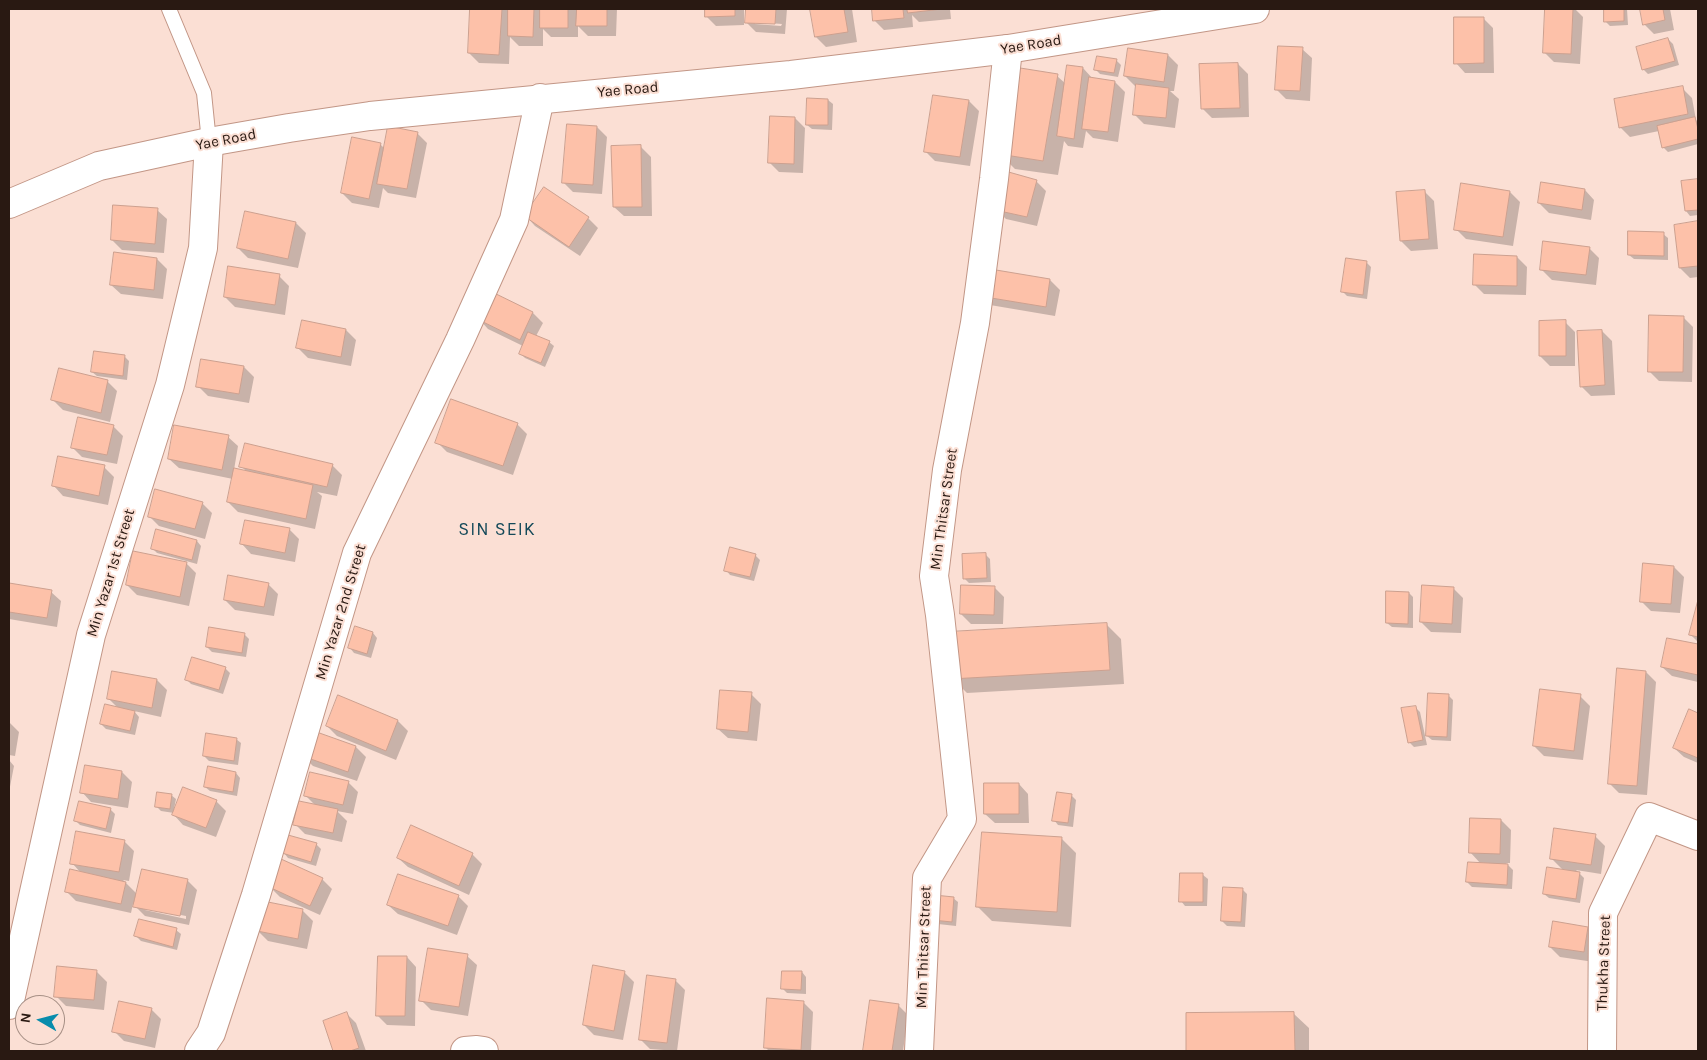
<!DOCTYPE html>
<style>
body{margin:0}
#map{position:relative;width:1707px;height:1060px;overflow:hidden;background:#fbdfd4;font-family:Karla,sans-serif}
canvas{display:block}
.frame{position:absolute;inset:0;border:10px solid #291912;pointer-events:none}
.north{position:absolute;left:15px;top:995px;width:50px;height:50px;box-sizing:border-box;background:#fbdfd4;border:1px solid #a79086;border-radius:50%;rotate:278deg;font-size:14px;font-weight:700;line-height:20px;text-align:center;color:#291912}
.north::after{content:'';display:block;margin:auto;width:18px;height:22px;background:#088cac;clip-path:polygon(50% 0,100% 100%,50% 72%,0 100%)}
</style>
<div id="map">
<canvas width="1707" height="1060"></canvas>
<div class="frame"></div>
<div class="north">N</div>
</div>
<script>
const ctx = document.querySelector('canvas').getContext('2d');
ctx.lineJoin = 'round';
function paint(path, color) { ctx.fillStyle = color; ctx.fill(path, 'evenodd'); }
function trace(path, color, width, dash) { ctx.strokeStyle = color; ctx.lineWidth = width; ctx.lineCap = dash ? 'butt' : 'round'; ctx.setLineDash(dash || []); ctx.stroke(path); }
function label(font, color, halo, rows, align = 'center') {
  ctx.font = font + ' Karla,sans-serif'; ctx.lineWidth = 4; ctx.setLineDash([]); ctx.textBaseline = 'middle'; ctx.strokeStyle = halo; ctx.fillStyle = color; for (const [text, x, y, turn = 0] of rows) {
    ctx.save(); ctx.translate(x, y); ctx.rotate((+turn || 0) * Math.PI / 180); ctx.textAlign = isNaN(turn) ? turn : align; if (halo) ctx.strokeText(text, 0, 0); ctx.fillText(text, 0, 0); ctx.restore();
  }
}
const shadow = new Path2D(`
 M471,9h146l-1,27h-28l-10,-10v11h-27l-8,-8v17h-24l-9,-9 -1,27 -30,-1 -10,-10z
 M706,9h38v16l-28,1 -10,-10z
 M747,9h40l-2,25 -29,-2 -10,-10zM755,22l27,2 -1,2 -26,-2z
 M812,9h40l5,33 -31,5 -10,-10z
 M873,9h77l1,10 -32,3 -7,-7 1,12 -29,3 -10,-10z
 M1546,9h29l8,8 -3,47 -26,-2 -10,-10z
 M1605,9h22l1,16 -18,1 -5,-5z
 M1641,9h29l4,21 -20,4 -10,-10z
 M1483,18l10,10 1,45h-29l-9,-10z
 M1668,39l5,5 6,21 -31,9 -5,-5z
 M1302,49l10,9 -2,43 -24,-2 -10,-10z
 M1168,55l10,10 -4,26h-4l9,8 -4,29 -31,-4 -10,-10 3,-28h-2l-10,-10z
 M1116,60l5,5 -3,12 -18,-3 -4,-4z
 M1238,64l10,10 1,43 -37,1 -10,-10z
 M1083,68l10,11 22,3 10,10 -7,50 -25,-4 -7,-7 -3,17 -15,-2 -4,-5 -6,34 -43,-6 -15,-15 57,-78 9,8z
 M1682,88l10,10 4,22 2,2v22l-30,8 -5,-5 -4,-16 -29,6 -10,-10z
 M934,96l35,5 10,10 -9,55 -35,-5 -10,-10z
 M828,100l5,4 -1,26 -20,-1 -5,-4z
 M795,118l10,10 -2,45 -24,-1 -10,-10z
 M597,127l10,10 -5,57 -29,-2 -10,-10z
 M417,133l10,10 -11,55 -28,-5 -5,-5 -4,20 -27,-5 -10,-10 38,-49 5,5z
 M641,147l10,10 1,59h-28l-10,-9z
 M1698,180v35l-8,1 -4,-5 -4,-29z
 M1036,181l10,10 -9,35 -31,-7 -10,-10z
 M544,188l44,30 10,10 -18,28 -45,-30 -9,-10z
 M1585,190l9,10 -3,20 -42,-7 -10,-10z
 M1424,191l10,10 4,48 -27,2 -10,-10z
 M1510,192l10,10 -7,44 -47,-7 -10,-10z
 M157,210l10,9 -3,34 -42,-3 -10,-10z
 M246,212l50,11 10,10 -8,35 -50,-10 -10,-10z
 M1698,223v54l-8,1 -10,-10 -5,-42z
 M1663,234l5,4v22l-34,-1 -5,-4z
 M1589,248l10,10 -3,27 -44,-5 -10,-10z
 M1517,257l10,10 -1,28 -42,-1 -10,-10z
 M157,259l10,10 -4,30 -42,-5 -10,-9z
 M1366,262l5,5 -4,32 -20,-3 -4,-4z
 M279,276l10,10 -4,29 -50,-8 -10,-10z
 M1050,280l10,10 -5,26 -65,-11 -10,-10z
 M491,293l42,20 10,10 -7,13 13,6 5,4 -9,21 -20,-9 -5,-5 3,-7 -35,-17 -9,-10z
 M1683,317l10,10 -1,55 -33,-1 -10,-10z
 M1565,322l10,10v34h-25l-10,-10z
 M346,330l10,10 -5,26 -43,-8 -10,-10z
 M1602,331l10,10 3,54 -24,1 -10,-10z
 M124,356l5,5 -2,19 -30,-4 -5,-4z
 M244,367l10,10 -5,26 -41,-7 -10,-10z
 M107,381l10,10 -7,31 -47,-12 -10,-10z
 M517,424l10,10 -14,41 -66,-23 -10,-10z
 M113,426l10,10 -6,28 -35,-7 -10,-10z
 M228,437l10,9 -4,24 13,2 -6,-6 91,-1 10,10 -5,21 -20,-4 5,4 -7,33 -77,-17 -10,-10 5,-23 -54,-11 -10,-9z
 M104,467l10,10 -6,28 -45,-9 -9,-10z
 M202,503l10,10 -7,26 -46,-13 -10,-10z
 M290,530l9,9 -4,23 -44,-8 -9,-10z
 M197,541l4,5 -4,18 -40,-11 -4,-4z
 M985,554l5,5 1,23 -22,1 -5,-5z
 M755,555l5,5 -6,21 -24,-6 -4,-5z
 M186,563l10,10 -7,33 -52,-11 -10,-10z
 M1674,567l10,10 -4,36 -29,-2 -10,-10z
 M9,584l42,8 10,9 -4,26 -48,-8z
 M268,584l10,10 -4,22 -39,-6 -10,-10z
 M994,587l10,10 -1,27h-32l-10,-10z
 M1453,588l10,10 -2,35 -30,-1 -10,-10z
 M1409,593l4,4v31l-21,-1 -5,-4z
 M1698,605v37l-7,-7z
 M1106,624l15,15 3,45 -157,9 -15,-15z
 M356,628l17,5 4,5 -6,20 -17,-5 -4,-5z
 M245,635l4,4 -3,18 -34,-5 -5,-5z
 M1668,639l30,6v37l-26,-6 -10,-9z
 M225,668l5,5 -7,21 -32,-10 -4,-4z
 M1646,672l10,10 -9,113 -28,-2 -10,-10z
 M157,680l10,10 -6,27 -27,-6 5,6 -4,18 -29,-6 -5,-5 18,-15 -11,-11z
 M751,694l10,10 -4,37 -29,-3 -10,-9z
 M1448,695l5,5 -2,41 -19,-1 -5,-4z
 M1580,696l10,10 -7,54 -39,-4 -10,-10z
 M1415,707l5,5 7,33 -13,2 -4,-4z
 M1689,710l9,4v49l-14,-6 -10,-9z
 M398,721l10,10 -12,29 -59,-24 -10,-10z
 M9,722l10,10 -4,24 -6,-1z
 M312,732l44,15 10,10 -9,24 -44,-15 -10,-10z
 M236,739l5,4 -3,22 -29,-4 -5,-5z
 M9,760l5,6 -5,26z
 M122,772l10,10 -4,26 -37,-6 -9,-10z
 M236,773l4,5 -3,18 -27,-5 -5,-4z
 M348,782l10,10 -5,22 -16,-3 10,10 -5,21 -37,-8 -10,-10 21,-18 -11,-11z
 M1019,784l9,10 1,29h-34l-10,-9z
 M171,795l5,4 -2,10 42,-8 10,10 -10,26 -33,-12 -9,-10v-2l-13,-2 -5,-5z
 M1072,796l4,4 -3,27 -15,-2 -4,-5z
 M110,809l5,5 -4,19 -31,-8 -5,-5z
 M1501,820l10,10 -1,33h-4l7,7 -1,19 -40,-2 -5,-5 14,-18 -11,-12z
 M1595,836l10,10 -4,28 -25,-4 8,8 -4,25 -31,-5 -5,-4 20,-23 -13,-13z
 M1061,838l15,15 -5,74 -79,-6 -14,-14z
 M124,841l10,10 -5,30 -6,-1 14,14 50,-14 10,10 -8,35 -44,-9 -12,-12 -2,9 -55,-12 -10,-10 15,-18 -9,-10zM145,908l41,8v3l-41,-9z
 M316,844l5,5 -5,17 -28,-8 -4,-5z
 M472,854l10,10 -13,31 -61,-28 -10,-9z
 M1203,875l5,4 -1,27h-22l-4,-5z
 M322,879l10,10 -12,26 -40,-18 -10,-10z
 M1242,889l5,5 -2,33 -18,-1 -5,-5z
 M458,896l10,10 -11,29 -59,-21 -10,-9z
 M953,898l5,4 -2,24 -18,-2 -5,-4z
 M264,903l39,8 10,10 -6,28 -39,-8 -10,-10z
 M1588,928l10,10 -4,24 -34,-5 -10,-10z
 M176,930l5,4 -4,16 -36,-9 -5,-5z
 M467,956l10,9 -9,51 -37,-6 -10,-10z
 M407,957l9,10 -1,59 -28,-1 -10,-10z
 M97,972l10,10 -3,28 -38,-4 -10,-10z
 M624,972l10,10 -11,58 -29,-5 -10,-10z
 M802,972l4,5v17l-19,-1 -4,-4z
 M675,980l10,10 -8,61 -27,-2 -10,-10z
 M803,1002l10,10 -2,39h-42l-4,-4z
 M898,1005l10,10 -5,36h-38z
 M151,1009l10,10 -6,29 -31,-7 -10,-10z
 M346,1013l10,10 10,28h-31l-11,-30z
 M1294,1014l15,14v23h-121l-1,-36z`);
const building = new Path2D(`
 M470,9h32l-3,46 -31,-2z
 M508,9h26l-1,28 -25,-1z
 M540,9h28v19h-28z
 M577,9h30v17h-31z
 M705,9h30v7l-30,1z
 M746,9h30l-1,15 -30,-1z
 M810,9h34l4,23 -33,5z
 M872,9h31l1,9 -31,3z
 M907,9h35l-34,4z
 M1545,9h28l-2,45 -28,-1z
 M1604,9h20v12l-20,1z
 M1640,9h23l2,11 -22,5z
 M1454,17h30v46l-30,1z
 M1668,38l7,23 -33,9 -6,-23z
 M1278,46l25,1 -3,44 -25,-1z
 M1128,48l40,6 -4,28 -40,-6z
 M1097,56l20,3 -3,14 -20,-3z
 M1238,63l2,45 -39,1 -2,-45z
 M1067,65l16,2 -9,72 -17,-3z
 M1014,67l44,7 -15,87 -44,-7z
 M1089,77l26,4 -7,51 -26,-3z
 M1136,84l33,4 -3,30 -33,-3z
 M1683,86l5,28 -69,14 -5,-29z
 M933,95l36,5 -9,57 -36,-5z
 M807,98l21,1v26h-22z
 M770,116l25,1 -1,47 -26,-1z
 M1695,117l3,12v10l-36,9 -5,-22z
 M567,124l30,2 -4,59 -31,-2z
 M388,126l30,6 -11,57 -30,-5z
 M352,137l29,6 -12,56 -28,-6z
 M641,145l1,62h-29l-2,-61z
 M1005,171l32,9 -10,37 -32,-7z
 M1698,179v31l-13,1 -4,-30z
 M1541,182l44,7 -3,21 -44,-7z
 M1461,183l49,8 -7,46 -49,-7z
 M544,187l45,30 -20,30 -45,-31z
 M1425,190l4,49 -29,2 -4,-49z
 M113,205l45,3 -3,36 -44,-4z
 M245,211l51,11 -8,37 -51,-11z
 M1698,221v45l-19,2 -5,-43z
 M1628,231l36,1v24l-36,-1z
 M1543,241l47,6 -4,28 -46,-5z
 M114,252l43,6 -3,32 -44,-5z
 M1474,254l43,2v30l-44,-1z
 M1346,258l21,3 -4,34 -22,-3z
 M228,266l52,8 -5,31 -51,-8z
 M984,268l66,11 -4,28 -67,-11z
 M490,291l43,21 -13,28 -43,-21z
 M1649,315l35,1 -1,56h-35z
 M302,320l44,9 -5,28 -45,-9z
 M1566,320v36h-27v-35z
 M1602,330l3,55 -25,2 -3,-56z
 M528,332l22,9 -9,22 -22,-9z
 M94,351l31,4 -2,21 -32,-4z
 M201,359l43,7 -5,28 -43,-7z
 M59,368l49,12 -7,33 -50,-13z
 M451,399l67,24 -15,43 -68,-23z
 M78,417l36,8 -7,30 -36,-7z
 M174,425l55,10 -7,35 -54,-11z
 M245,443l88,21 -6,23 -88,-20z
 M58,456l47,9 -6,31 -47,-10z
 M234,468l79,17 -7,34 -79,-17z
 M155,489l48,13 -8,27 -47,-12z
 M245,520l45,8 -5,25 -45,-9z
 M156,529l41,11 -5,20 -41,-11z
 M730,547l26,7 -6,23 -26,-6z
 M133,551l54,11 -7,35 -54,-12z
 M986,553l1,25 -24,1 -1,-25z
 M1643,563l31,3 -3,38 -31,-2z
 M228,575l41,8 -5,24 -40,-7z
 M9,583l43,7 -5,28 -38,-6z
 M961,585l34,1 -1,29 -34,-1z
 M1422,585l32,2 -2,37 -32,-2z
 M1386,591l23,1 -1,32 -22,-1z
 M1698,600v37l-9,-2z
 M1107,623l3,47 -159,9 -3,-47z
 M355,626l18,6 -6,22 -19,-6z
 M209,627l36,6 -3,20 -36,-6z
 M1667,638l31,6v31l-37,-8z
 M192,657l34,10 -7,23 -34,-10z
 M1617,668l29,3 -9,115 -29,-2z
 M112,671l45,8 -5,29 -45,-9z
 M1540,689l41,5 -7,57 -41,-5z
 M720,690l32,2 -4,40 -31,-3z
 M1428,693l21,1 -2,43 -21,-1z
 M338,695l60,25 -12,31 -60,-25z
 M105,704l30,7 -5,20 -30,-7z
 M1416,706l7,34 -15,3 -7,-35z
 M1689,709l9,4v45l-25,-10z
 M311,730l45,16 -8,26 -46,-16z
 M206,733l31,5 -3,23 -31,-5z
 M85,765l37,6 -4,28 -38,-6z
 M208,766l28,6 -3,20 -29,-5z
 M310,772l39,9 -6,24 -39,-9z
 M984,783h35v31h-35z
 M183,787l34,13 -11,28 -34,-13z
 M157,792l15,2 -2,15 -15,-2z
 M1057,792l15,2 -4,29 -16,-2z
 M79,801l32,7 -5,21 -32,-8z
 M299,801l39,8 -5,24 -40,-8z
 M1470,818l31,1 -1,35 -31,-1z
 M411,825l62,28 -14,33 -62,-28z
 M1554,828l42,6 -5,31 -41,-6z
 M76,831l49,9 -6,32 -49,-8z
 M982,832l80,5 -5,75 -81,-5z
 M288,835l29,8 -6,19 -29,-9z
 M281,859l42,19 -13,28 -41,-19z
 M1468,862l40,2 -1,21 -41,-3z
 M1547,867l33,5 -4,27 -33,-5z
 M70,869l56,13 -5,22 -56,-12z
 M142,869l46,10 -8,37 -47,-9z
 M1180,873h23v29h-24z
 M398,874l61,21 -11,31 -61,-21z
 M1223,887l20,1 -2,34 -20,-1z
 M934,895l20,2 -2,25 -20,-2z
 M263,901l40,8 -5,30 -41,-8z
 M139,919l38,9 -4,19 -39,-11z
 M1553,921l35,6 -4,25 -35,-5z
 M428,948l40,6 -9,53 -40,-6z
 M378,956h29l-2,60h-29z
 M593,965l32,6 -11,60 -31,-6z
 M57,966l40,4 -3,30 -40,-3z
 M782,971h20l-1,19 -20,-1z
 M647,975l29,4 -9,64 -28,-3z
 M767,998l37,3 -3,49 -37,-2z
 M870,1000l29,4 -7,47h-29z
 M119,1001l33,7 -7,31 -33,-7z
 M347,1012l12,36 -9,3h-17l-10,-30z
 M1294,1012l1,39h-109v-38z`);
const lane = new Path2D(`
 M169,9l35,84 5,49`);
const street = new Path2D(`
 M9,1005l82,-370 79,-250 33,-137 6,-106
 M199,1051l12,-18 45,-138 101,-342 103,-213 54,-120 26,-122
 M465,1051l12,-1 7,1
 M919,1051l8,-173 35,-59 -22,-204 -6,-39 13,-106 28,-147 19,-144 14,-130
 M1602,1051l1,-138 46,-96 49,19`);
const secondary = new Path2D(`
 M9,204l90,-38 110,-24 80,-14 81,-12 421,-41 217,-26 247,-40`);
const streetNames = [
 ["Yae Road",1031,45,-9],
 ["Yae Road",628,90,-5],
 ["Yae Road",226,140,-11],
 ["Min Thitsar Street",944,509,-82],
 ["Min Yazar 1st Street",111,573,-73],
 ["Min Yazar 2nd Street",341,612,-73],
 ["Min Thitsar Street",924,947,-88],
 ["Thukha Street",1604,963,-88]
];
const quarterNames = [
 ["SIN SEIK",497,530]
];
paint(shadow, '#0003');
paint(building, '#fdc1a9');
trace(building, '#cca08f', 1);
trace(lane, '#c29686', 16);
trace(street, '#c29686', 30);
trace(secondary, '#c29686', 30);
trace(lane, '#fff', 14);
trace(street, '#fff', 28);
trace(secondary, '#fff', 28);
label('15px', '#291912', '#fbdfd4', streetNames);
ctx.letterSpacing = '1px';
label('18px', '#144959', '#fbdfd4', quarterNames);
ctx.letterSpacing = '0px';
</script>
